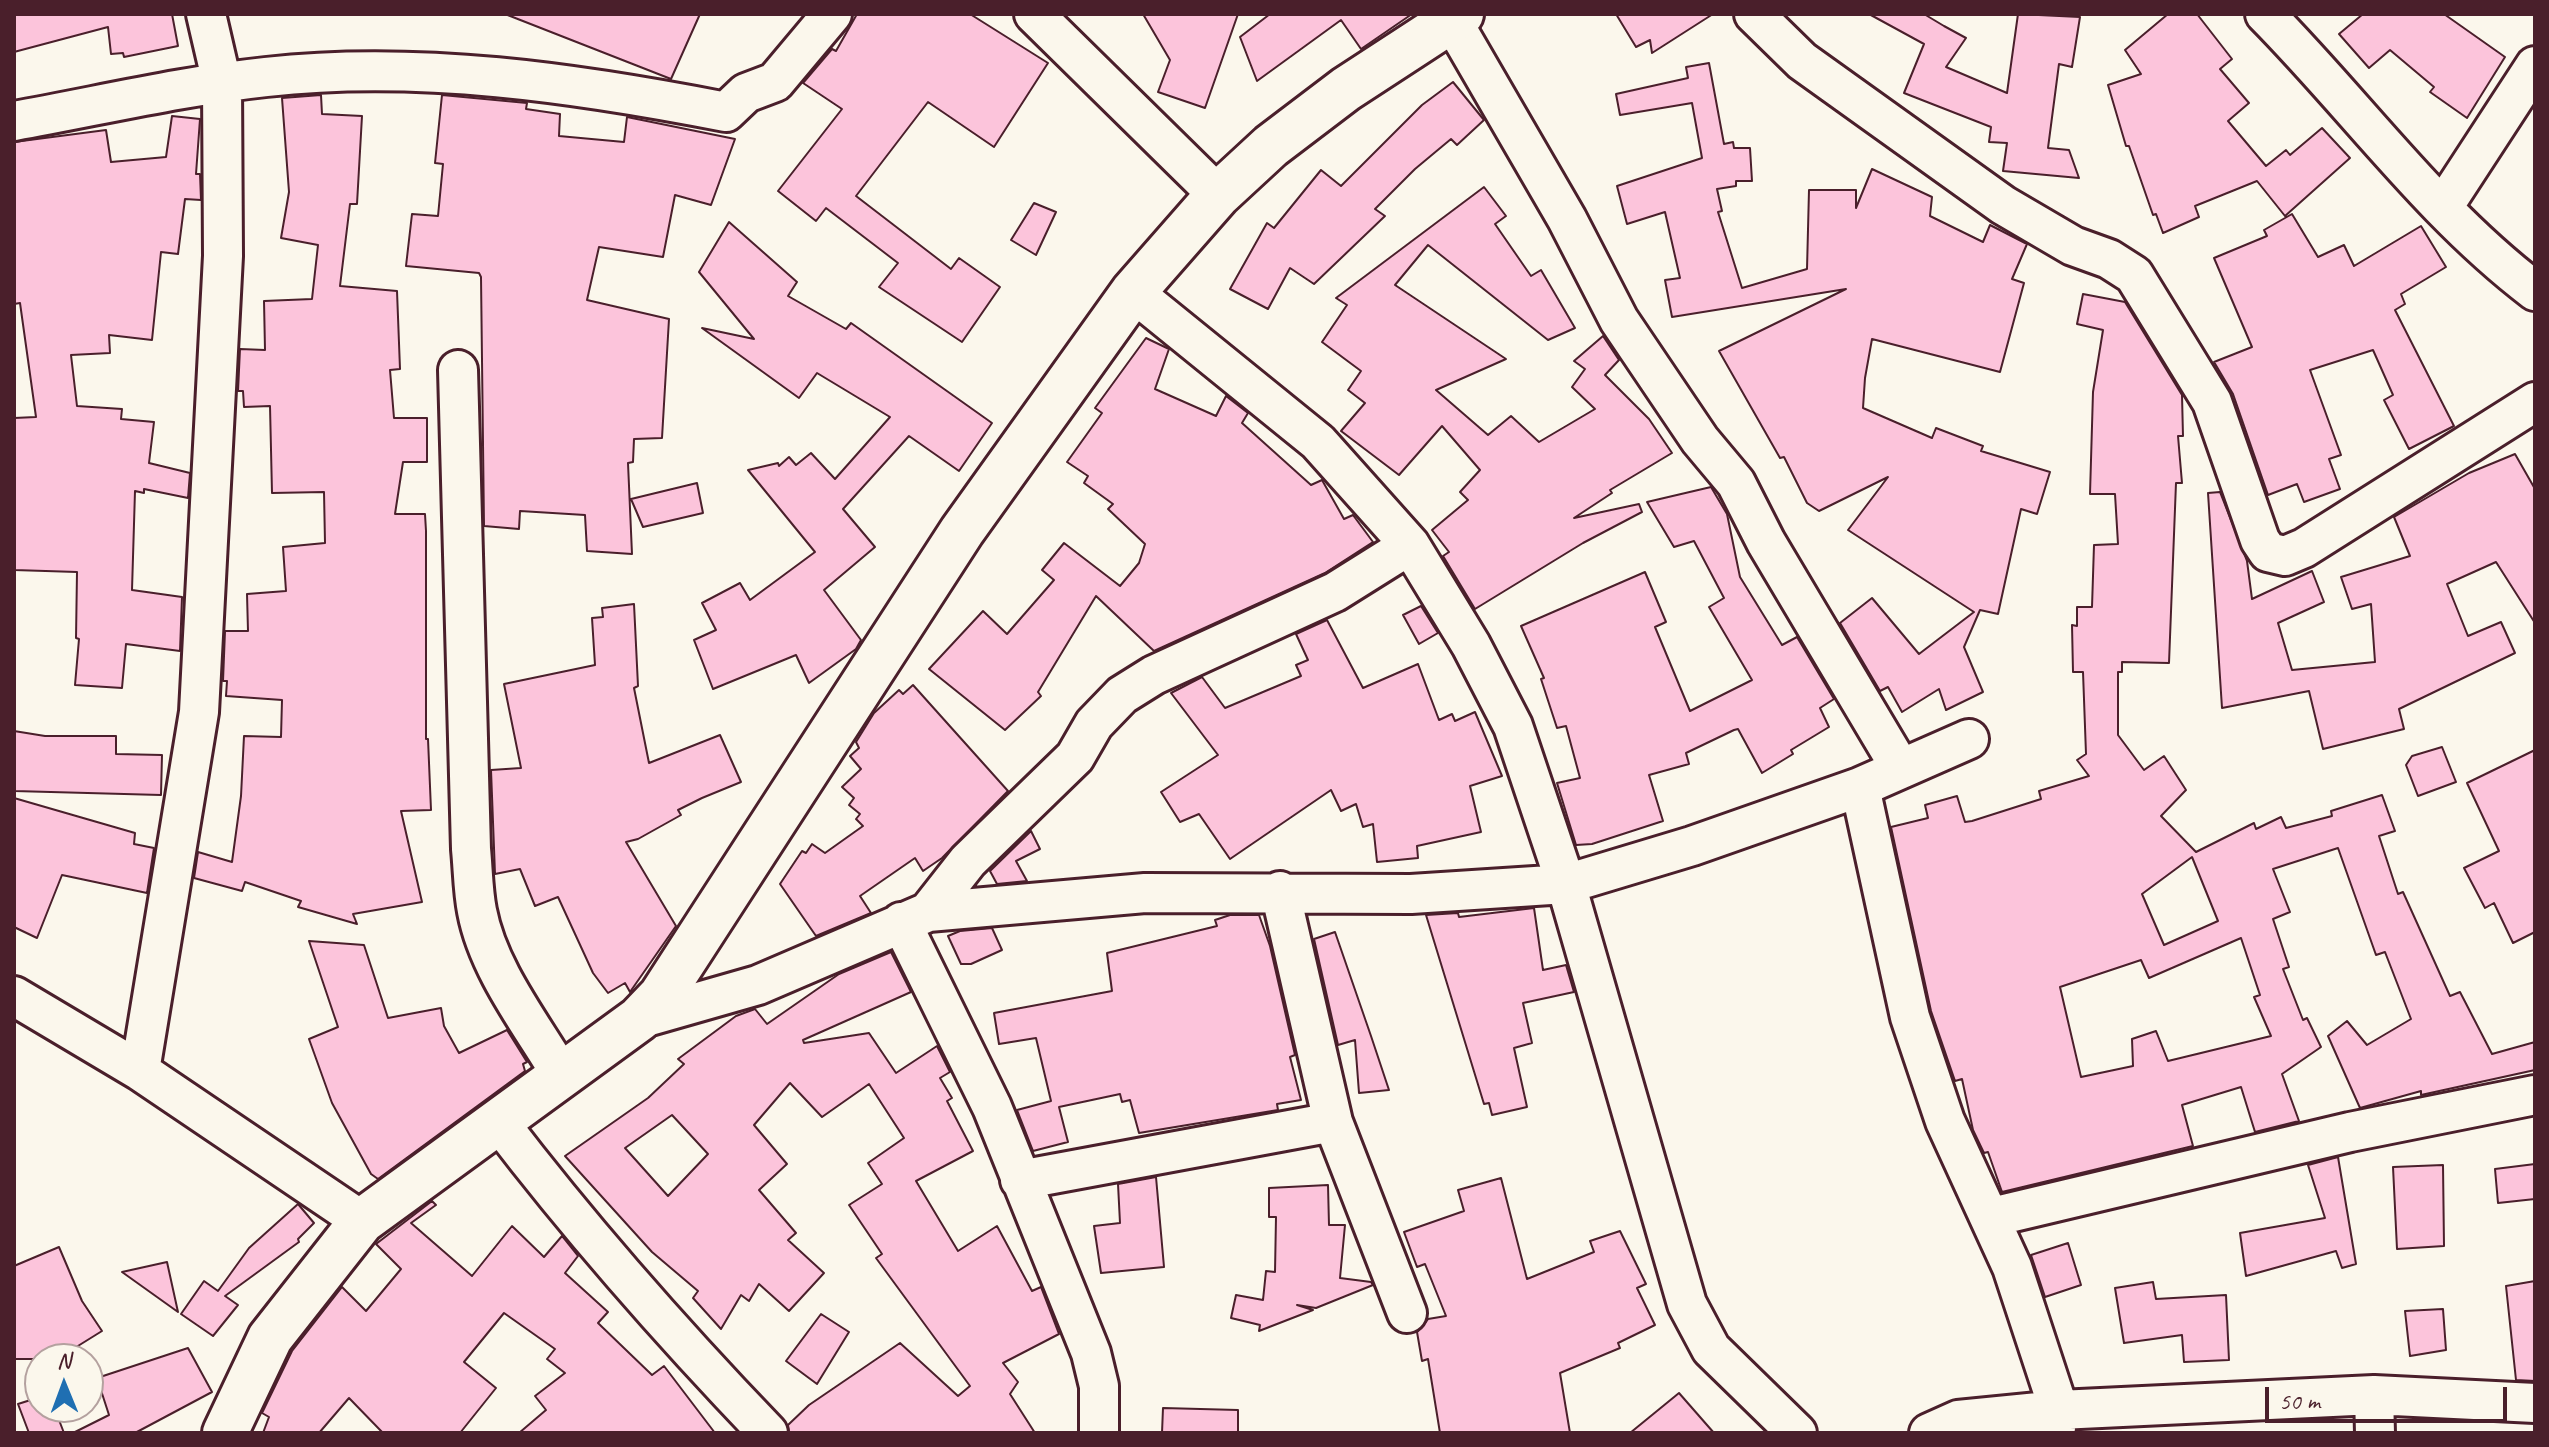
<!DOCTYPE html>
<style>
body{margin:0}
#map{position:relative;width:2549px;height:1447px;overflow:hidden;background:#fbf7ec;font-family:Caveat,sans-serif}
canvas{display:block}
.frame{position:absolute;inset:0;border:16px solid #4a1f2b;pointer-events:none}
.north{position:absolute;left:24px;top:1343px;width:80px;height:80px;box-sizing:border-box;background:#fbf7ec;border:2px solid #b4a19f;border-radius:50%;rotate:359deg;font-size:22px;font-weight:700;line-height:32px;text-align:center;color:#4a1f2b}
.north::after{content:'';display:block;margin:auto;width:28px;height:36px;background:#1f6fb2;clip-path:polygon(50% 0,100% 100%,50% 72%,0 100%)}
.scale{position:absolute;left:2265px;top:1387px;width:242px;height:36px;box-sizing:border-box;border:4px solid #4a1f2b;border-top:0;padding-left:10px;font-size:24px;line-height:28px;white-space:nowrap;color:#4a1f2b;-webkit-text-stroke:6px #fbf7ec;paint-order:stroke}
</style>
<div id="map">
<canvas width="2549" height="1447"></canvas>
<div class="frame"></div>
<div class="north">N</div>
<div class="scale">50 m</div>
</div>
<script>
const ctx = document.querySelector('canvas').getContext('2d');
ctx.lineJoin = 'round';
function paint(path, color) { ctx.fillStyle = color; ctx.fill(path, 'evenodd'); }
function trace(path, color, width, dash) { ctx.strokeStyle = color; ctx.lineWidth = width; ctx.lineCap = dash ? 'butt' : 'round'; ctx.setLineDash(dash || []); ctx.stroke(path); }
const building = new Path2D(`
 M14,14h158l6,32 -54,11 -1,-4 -12,1 -3,-27 -94,25z
 M505,14h195l-29,65z
 M857,14h113l78,49 -54,84 -66,-45 -72,94 95,73 8,-11 41,29 -38,55 -83,-55 19,-24 -72,-55 -10,13 -38,-30 64,-82 -39,-26 29,-34 4,2z
 M1143,14h95l-33,94 -47,-16 12,-32z
 M1270,14h142l-51,35 -20,-29 -84,61 -17,-44z
 M1616,14h97l-61,39 -2,-13 -14,7z
 M1869,14h55l20,12 22,12 -20,29 61,26 11,-79 62,3 -8,50 -13,-3 -11,84 21,2 10,28 -76,-7 4,-28 -18,-1 2,-15 -87,-34 20,-49z
 M2168,14h29l35,45 -12,10 29,34 -21,18 38,45 20,-16 4,5 32,-27 28,30 -65,58 -28,-35 -62,25 4,11 -36,16 -7,-19 -3,1 -24,-69h-3l-18,-61 33,-11 -16,-24z
 M2363,14h81l61,43 -38,61 -37,-26 4,-5 -44,-37 -21,18 -30,-34z
 M1709,63l15,81 9,-2 1,6h16l2,33h-16v5l-19,3 5,22 -4,1 24,76 65,-19 2,-79h47v18l16,-39 60,28 -2,19 53,26 7,-17 37,19 -15,35 12,4 -24,89 -128,-33 -7,39 -2,30 69,30 4,-10 47,18 -2,5 69,21 -13,42 -16,-5 -23,105 -18,-4 -16,37 19,45 -37,18 -7,-21 -37,23 -14,-25 -8,4 -40,-68 32,-25 47,56 55,-42 -126,-82 40,-53 -69,34 -12,-8 -23,-46 -4,1 -61,-107 127,-62 -174,28 -7,-37 15,-2 -15,-66 -38,12 -10,-38 85,-28 -10,-55 -72,12 -4,-21 72,-16 -2,-11z
 M1453,82l31,38 -27,25 -6,-6 -36,30 -40,40 10,7 -71,68 -24,-16 -22,41 -38,-20 37,-66 7,5 47,-58 20,16 81,-81z
 M321,95l1,19 40,2 -5,88h-7l-10,82 57,5 3,78 -10,1 4,48h33v44h-24l-8,52h30l1,17v208h2l3,71 -30,1 21,91 -69,12 4,10 -59,-17 3,-6 -56,-19 -3,9 -48,-13 4,-26 34,10 9,-66 3,-60 37,1 1,-37 -56,-4 1,-15h-4l2,-50h23l-1,-37 39,-3 -3,-44 42,-4 -1,-51 -52,1 -2,-87 -26,1 -1,-16h-5l2,-42 25,1 -1,-49 48,-2 6,-54 -37,-7 8,-46 -7,-94z
 M442,95l85,8 -1,6 34,5 -1,22 65,6 3,-25 108,22 -24,66 -36,-10 -12,62 -64,-10 -12,53 82,19 -7,119 -28,1 -1,23 -5,1 4,91 -45,-3 -2,-36 -65,-4 -1,18 -35,-3 -3,-249 -2,-4 -73,-7 6,-52 26,2 5,-52 -8,-1z
 M172,116l28,3 -4,55h4l1,26 -16,-1 -7,55 -17,-2 -9,88 -43,-5 1,18 -39,2 6,51 45,3 -1,10 33,3 -5,41 41,10 -2,25 -44,-9v4l-9,-2 -3,99 50,7 -2,54 -54,-7 -4,44 -47,-3 4,-46 -3,-1 1,-66 -63,-2v-152l22,-1 -16,-114 -6,1v-162l92,-12 5,32 55,-5z
 M1484,187l22,29 -11,8 36,52 10,-6 34,58 -27,12 -120,-95 -33,40 111,74 -70,31 52,45 23,-19 28,26 56,-33 -23,-22 13,-18 -11,-8 29,-25 16,24 -14,15 44,44 23,34 -62,37 2,3 -38,25 65,-14 3,8 -59,31 -108,66 -32,-53 6,-4 -17,-22 36,-30 -8,-8 20,-22 -38,-44 -43,49 -58,-44 24,-28 -17,-13 13,-19 -39,-29 25,-37 -11,-7z
 M1034,203l22,9 -20,43 -25,-15z
 M2292,214l26,43 26,-12 10,21 67,-40 25,41 -45,27 4,10 -10,6 59,116 -45,23 -25,-49 9,-5 -20,-45 -63,20 31,85 -12,4 11,30 -36,13 -7,-18 -29,11 -35,-101 -19,-32 38,-15 -38,-89 53,-22 -3,-6z
 M729,222l68,60 -9,14 58,33 5,-6 141,100 -33,48 -50,-35 -66,73 32,38 -51,43 37,50 -5,9 -47,34 -13,-28 -83,34 -19,-49 22,-10 -14,-27 38,-20 10,17 65,-48 -67,-82 30,-7 1,3 10,-9 7,8 15,-12 24,26 55,-62 -73,-44 -18,25 -97,-70 52,11 -55,-67z
 M2083,294l42,8 57,93 1,41h-5l4,47h-6l-7,180 -47,-1v10h-4v63l26,35 20,-14 22,34 -25,26 35,36 58,-29 2,6 25,-12 5,11 46,-12 -1,-5 51,-16 13,36 -16,5 19,58 5,-2 47,104 10,-4 32,62 43,-12v28l-114,25v-4l-61,17 -32,-72 19,-15 20,24 44,-26 -26,-67 -9,3 -38,-107 -65,21 17,43 -17,7 16,48 -6,2 20,51 4,-2 14,29 -39,27 17,47 -44,11 -14,-45 -59,18 11,41 -191,46 -14,-40 -4,1 -11,-23 -11,-51 -7,2 -24,-70 -40,-184 37,-9 -3,-13 32,-9 8,26 7,-1 69,-22 -2,-8 50,-15 -12,-16 9,-6 -3,-82h-10l-1,-47 5,1v-19h15l2,-62 24,-1 -3,-50h-25l3,-102 10,-62 -26,-6zM2192,857l26,64 -54,24 -22,-51zM2241,938l19,57 -6,2 17,39 -103,25 -12,-30 -24,8 1,27 -52,11 -21,-90 81,-27 8,18z
 M1146,338l23,11 -14,40 61,27 10,-20 22,17 -6,10 69,62 11,-5 22,39 9,-4 20,27 -48,31 -171,78 -58,-55 -58,96 3,4 -36,34 -76,-61 54,-58 24,23 47,-54 -12,-10 22,-27 56,43 19,-23 6,-19 -37,-35 5,-5 -29,-21 4,-7 -21,-14 35,-49 -7,-5z
 M2515,454l20,35v134l-39,-61 -49,22 21,52 33,-14 14,31 -116,56 5,20 -81,20 -14,-58 -87,17 -14,-215 12,-1 27,69 5,38 60,-28 12,31 -46,21 14,47 83,-8 -4,-58 -19,5 -11,-32 69,-21 -16,-39 75,-44z
 M697,483l6,30 -60,14 -12,-28z
 M1711,487l16,27 13,63 42,68 15,-8 37,62 -14,9 9,19 -38,23 2,4 -31,19 -24,-44 -4,1 -48,23 3,11 -40,11 14,46 -71,23 -16,1 -19,-62 23,-5 -14,-52 -9,2 -16,-49 3,-1 -23,-52 124,-54 21,50 -11,5 35,84 62,-31 -43,-73 15,-9 -30,-57 -20,6 -27,-45z
 M634,604l4,82 -4,2 15,75 71,-28 21,47 -39,16 -24,12 3,5 -43,24 -12,3 50,84 -46,66 -5,-9 -17,10 -15,-20 -35,-76 -23,9 -15,-37 -25,5 -4,-104 30,-2 -17,-84 91,-19 -3,-47 11,-1 -1,-9z
 M1421,606l17,27 -19,11 -16,-29z
 M1327,620l36,68 55,-24 21,56 13,-6 3,7 20,-9 27,64 -32,10 11,46 -64,14 1,12 -41,4 -4,-38 -10,3 -7,-23 -15,7 -10,-21 -101,69 -31,-45 -19,8 -19,-30 57,-37 -47,-62 31,-16 23,31 76,-32 -5,-11 12,-5 -12,-26z
 M913,685l95,106 -66,67 -19,13 -8,-13 -55,38 11,17 -55,23 -36,-52 22,-33 4,2 6,-9 13,9 38,-27 -7,-7 4,-5 -11,-9 5,-7 -12,-11 19,-18 -11,-13 9,-8 -3,-6 18,-29 25,-23 4,4z
 M14,731l31,5h71v18l46,1 -1,40 -147,-4z
 M2442,747l14,35 -38,14 -12,-31 6,-9z
 M2535,750v182l-22,11 -19,-40 -9,5 -21,-40 35,-17 -32,-68z
 M14,798l121,35 -1,11 20,4 -7,45 -85,-18 -25,63 -23,-11z
 M1031,831l9,18 -24,12 11,20 -30,3 -7,-13z
 M1534,908l9,62 23,-5 8,27 -51,11 9,40 -18,5 13,59 -35,8 -3,-12 -5,1 -58,-189 32,-2 1,4z
 M1230,915h29l11,31 25,109 -5,2 11,43 -24,4 1,6 -139,23 -9,-33 -8,2 -2,-8 -61,13 9,35 -35,9 -16,-41 34,-9 -15,-63 -37,6 -5,-31 118,-22 -5,-38 110,-27 -2,-6z
 M992,928l10,22 -31,14h-10l-13,-28 12,-5z
 M1335,932l36,104 18,54 -30,3 -4,-53 -17,5 -24,-106z
 M309,941l55,4 24,73 53,-10 3,18 15,27 48,-23 20,32 -4,2 2,7 -147,108 -7,-5 -39,-71 -23,-64 29,-12z
 M891,952l20,40 -108,48 1,3 65,-10 27,40 41,-27 13,26 -10,6 12,20 -5,3 26,50 -57,30 42,70 39,-25 35,65 9,-4 18,47 -56,29 15,19 -8,12 25,39h-246l-1,-8 21,-20 91,-62 58,53 12,-10 -94,-128 6,-4 -33,-49 33,-21 -14,-21 36,-25 -35,-54 -47,33 -32,-34 -36,42 33,39 -28,26 37,43 -8,7 36,33 -35,38 -30,-27 -10,17 -8,-6 -20,34 -28,-31 5,-7 -46,-39 -87,-96 83,-58 36,-34 -6,-5 58,-43 19,-7 12,15 72,-50zM672,1115l36,39 -40,42 -43,-48z
 M2338,1157l18,107 -14,4 -6,-17 -90,25 -6,-43 85,-15 -17,-53z
 M2535,1164v35l-37,4 -3,-34z
 M2443,1165l1,81 -47,3 -4,-82z
 M1156,1177l8,90 -63,6 -7,-47 26,-3 -2,-39z
 M1501,1178l26,101 67,-27 -4,-11 30,-10 26,53 -9,4 18,37 -37,18 2,5 -60,25 10,60h-130l-12,-74 -6,2 -5,-29 11,-13 18,-3 -21,-52 -8,3 -13,-35 60,-21 -6,-21z
 M1328,1185l1,40h16l-5,53 31,4 2,3 -57,23 -19,-3 16,5 -54,21 1,-6 -29,-7 5,-23 27,5 3,-29 9,1 1,-55h-7v-29z
 M432,1201l4,4 -25,18 61,53 40,-50 32,31 18,-21 16,20 -13,17 43,39 -10,11 54,52 12,-9 51,67h-196l27,-23 -11,-14 30,-23 -18,-14 8,-10 -51,-36 -40,49 32,26 -36,45h-77l-34,-35 -30,35h-56l6,-16 -7,-4 30,-62 50,-64 24,24 35,-42 -25,-25z
 M298,1204l16,19 -16,16 1,3 -74,54 13,9 -25,31 -32,-22 23,-33 14,10 31,-43z
 M2068,1243l13,42 -36,12 -14,-42z
 M59,1247l23,54 20,30 -45,28h-43v-93z
 M167,1262l11,50 -56,-40z
 M2535,1281v100l-19,-1 -10,-94z
 M2153,1282l3,17 70,-4 3,65 -45,2 -2,-27 -58,8 -9,-55z
 M2443,1309l3,41 -36,6 -5,-45z
 M821,1314l28,18 -32,52 -31,-23z
 M188,1348l24,44 -77,41h-62l36,-18 -12,-37z
 M1679,1393l35,40h-84z
 M40,1397v10h14l10,26h-35l-11,-29z
 M1163,1408l75,2v23h-76z`);
const street = new Path2D(`
 M1034,14l184,181
 M1754,14l48,47 201,144 70,41 36,13 25,16 78,127 48,138 8,12 17,4 19,-8 231,-146
 M2265,14c91,92 166,198 270,277
 M1451,19l116,200 52,101 81,120 36,43 30,59 135,227
 M14,121c84,-15 168,-35 252,-44 153,-17 311,6 460,35l20,-19 29,-11 57,-68
 M2443,207l92,-141
 M1133,292l185,150 92,103 61,100 42,81 53,158 121,420 24,45 86,84
 M458,370l13,479c2,20 2,42 6,62 11,59 55,114 85,165
 M1860,787l50,230 35,104 67,146 47,143 -4,23
 M1280,891l53,231 74,191
 M928,912l217,-19 266,1 155,-10 126,-38 168,-59 109,-48
 M901,922l91,185 99,246 8,33v47
 M14,996l126,75 222,150
 M639,1019l119,-34 170,-73 40,-51 107,-104 19,-33 28,-29 32,-20 181,-83 75,-47
 M140,1071l59,-359 24,-456 -1,-173 -16,-69
 M498,1121c84,110 174,212 270,312
 M1020,1180l313,-58
 M1992,1217l358,-85 185,-37
 M2374,1395l1,38
 M1929,1433l29,-13 101,-10 315,-15 161,8`);
const secondary = new Path2D(`
 M225,1433l45,-95 92,-117 277,-202 22,-23 301,-465 171,-239 85,-97 53,-49 75,-57 115,-75`);
paint(building, '#fcc4db');
trace(building, '#4a1f2b', 2);
trace(street, '#4a1f2b', 44);
trace(secondary, '#4a1f2b', 50);
trace(street, '#fbf7ec', 38);
trace(secondary, '#fbf7ec', 44);
</script>
